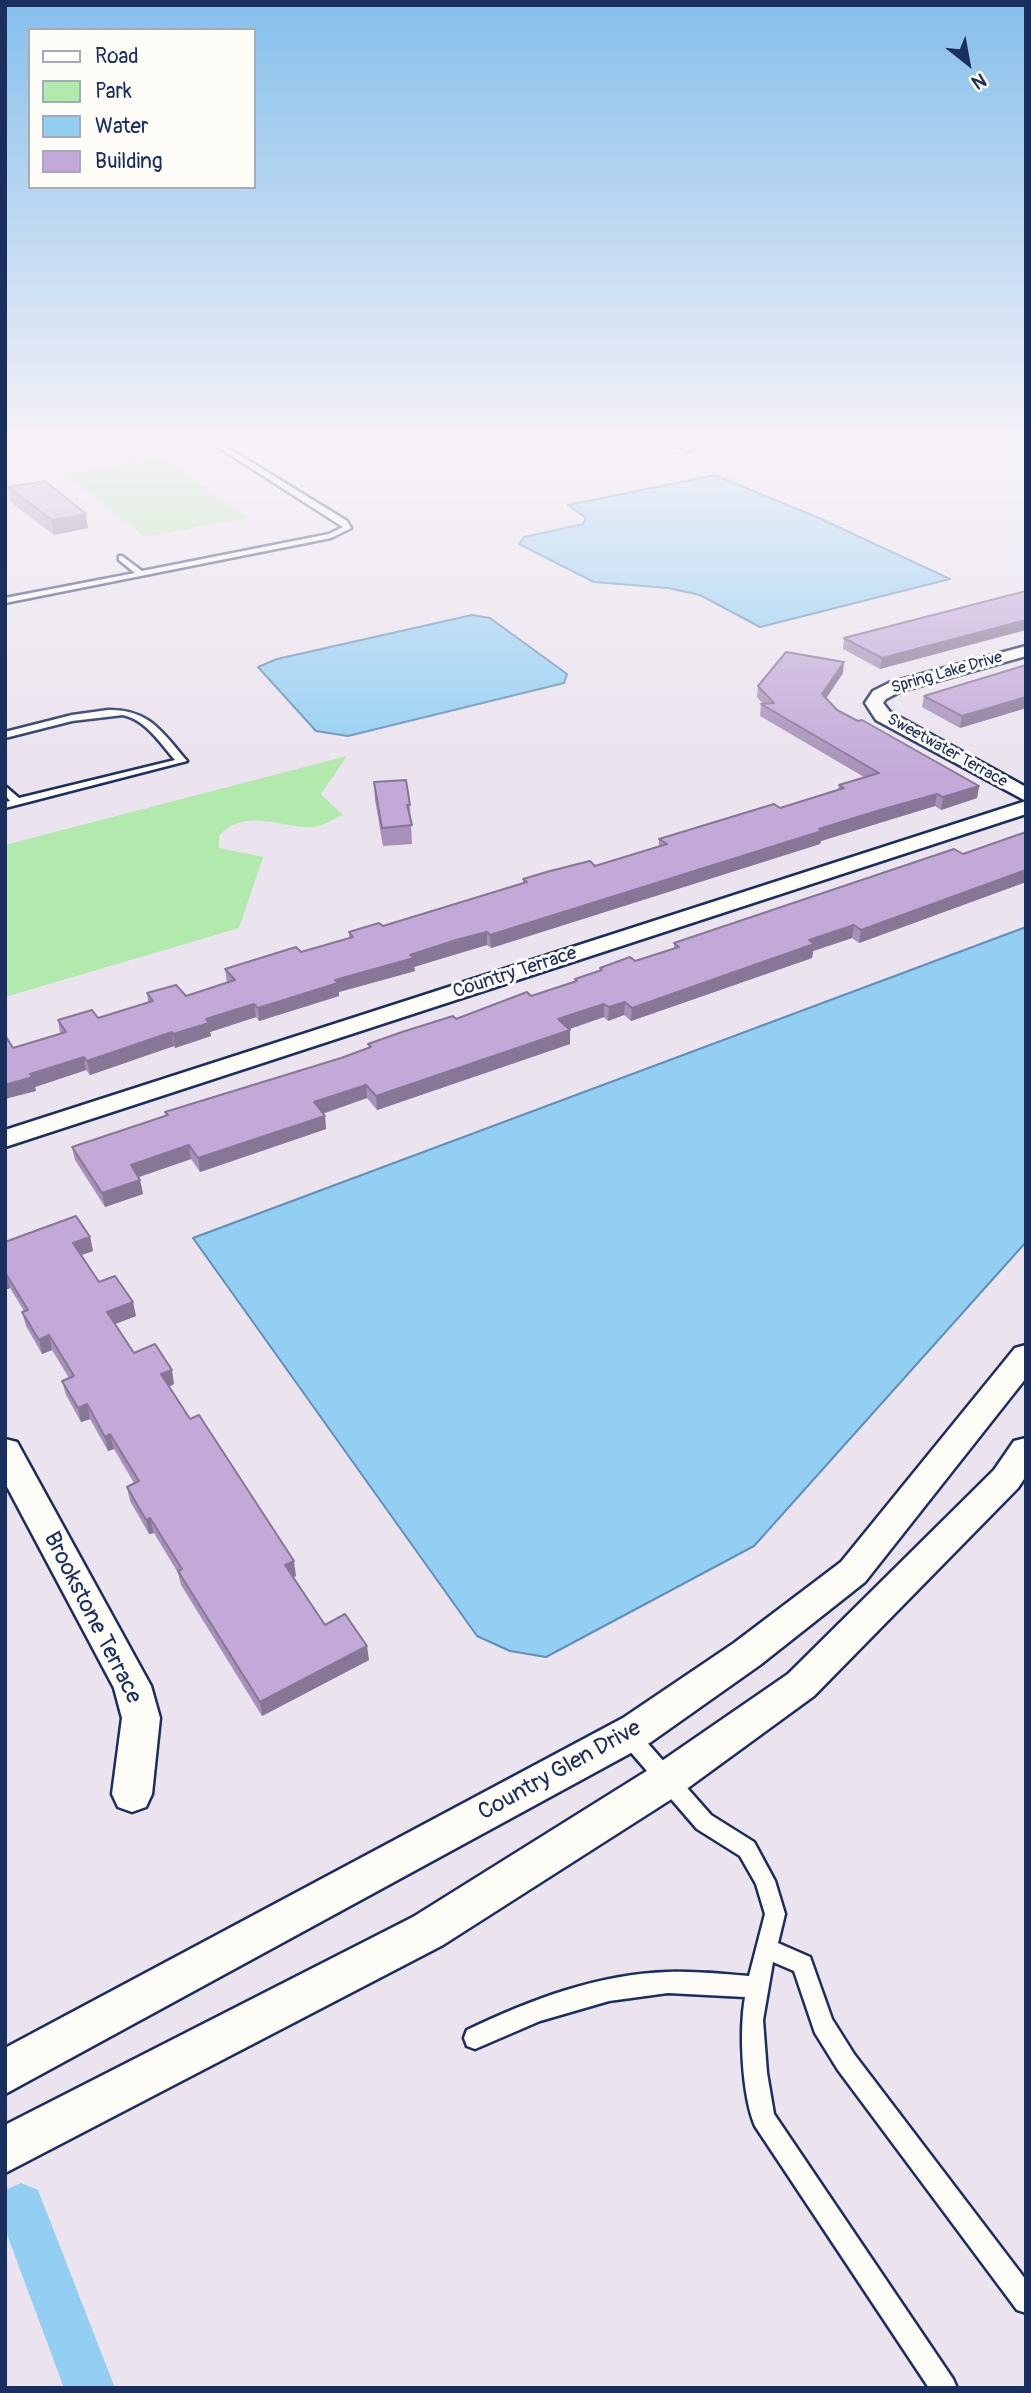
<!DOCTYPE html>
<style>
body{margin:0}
#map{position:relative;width:1031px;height:2393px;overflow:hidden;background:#ebe3ee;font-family:Pangolin,sans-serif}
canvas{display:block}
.frame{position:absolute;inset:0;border:7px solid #1b2f5e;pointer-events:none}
.legend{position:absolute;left:28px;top:28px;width:228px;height:161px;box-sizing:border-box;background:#fdfcf7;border:2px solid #a3aaba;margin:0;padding:9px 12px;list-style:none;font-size:21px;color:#1b2f5e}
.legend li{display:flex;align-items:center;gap:14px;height:35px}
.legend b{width:35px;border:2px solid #a3aaba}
.north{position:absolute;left:933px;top:28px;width:70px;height:70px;-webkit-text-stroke:5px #fdfcf7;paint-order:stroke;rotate:149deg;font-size:19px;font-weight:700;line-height:28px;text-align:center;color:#1b2f5e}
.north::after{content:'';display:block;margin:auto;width:24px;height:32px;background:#1b2f5e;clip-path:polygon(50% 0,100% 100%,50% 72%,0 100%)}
</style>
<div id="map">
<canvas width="1031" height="2393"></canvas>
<div class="frame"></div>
<ul class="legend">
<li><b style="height:9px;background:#fdfcf7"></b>Road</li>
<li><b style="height:19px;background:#b2e9ac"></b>Park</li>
<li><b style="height:19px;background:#92cff3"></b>Water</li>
<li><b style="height:19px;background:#c2a9d8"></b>Building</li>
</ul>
<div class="north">N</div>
</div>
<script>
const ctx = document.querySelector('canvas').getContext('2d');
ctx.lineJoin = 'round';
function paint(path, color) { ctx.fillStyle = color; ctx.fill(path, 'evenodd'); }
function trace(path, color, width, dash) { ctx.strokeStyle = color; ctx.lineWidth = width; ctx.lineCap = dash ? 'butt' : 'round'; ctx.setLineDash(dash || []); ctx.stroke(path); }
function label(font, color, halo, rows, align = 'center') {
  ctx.font = font + ' Pangolin,sans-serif'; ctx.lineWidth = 6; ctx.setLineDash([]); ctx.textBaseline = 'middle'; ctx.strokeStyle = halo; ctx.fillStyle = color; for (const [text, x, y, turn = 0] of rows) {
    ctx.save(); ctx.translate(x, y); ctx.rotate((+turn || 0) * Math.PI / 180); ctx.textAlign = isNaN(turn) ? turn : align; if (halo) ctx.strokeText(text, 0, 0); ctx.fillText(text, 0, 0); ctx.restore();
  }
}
const green = new Path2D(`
 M162,457l85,61 -102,19 -80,-63z
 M347,756l-26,38 22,21c-8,3 -17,9 -25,11 -28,7 -72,-22 -99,10v12l44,9 -24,71 -234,69v-152z`);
const water = new Path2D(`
 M715,475l104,43 131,61 -190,48 -60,-32 -32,-7 -74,-6 -75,-38 5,-7 59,-13 3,-6 -18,-13z
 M472,615l18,3 77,56 -3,9 -216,53 -32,-5 -58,-64 19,-8z
 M1026,927v315l-272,304 -208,111 -36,-6 -33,-15 -284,-398z`);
const canal = new Path2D(`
 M21,2183l17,7 77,198h-51l-59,-159v-39z`);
const service = new Path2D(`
 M207,440h8l132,81 4,7 -20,10 -326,65v-5l130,-25 -16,-13v-4h3l20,15 187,-37 14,-7z
 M108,710c41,-1 54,22 79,51l-182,47v-6l5,-1 -5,-6v-9l14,12 156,-38c-15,-17 -29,-40 -52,-45l-51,6 -67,17v-6l67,-17z
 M629,1728l7,2 75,85 43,27 21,39 10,33 -7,29 32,14 22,62 22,35 172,226v33l-9,-3 -179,-240 -23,-37 -21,-62 -21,-9 -10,58 4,53 7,41 179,265 4,9h-28l-174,-262c-13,-31 -16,-95 -10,-129l-77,-4 -59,8 -69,20 -65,28 -8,-3 -3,-8 3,-8c63,-30 131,-56 201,-58 27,-1 54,2 81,4l16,-62 -9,-30 -16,-28 -43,-27 -75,-87 -3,-6 3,-6z`);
const minor = new Path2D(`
 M667,440h18l10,7 -7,4z
 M1026,646v10l-125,35 -15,8 -3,4 7,9 136,75v27l-1021,333v-17l1021,-329 -150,-81 -11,-17 8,-12 16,-8z
 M1026,1345v33l-161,204 -105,83 -109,77 -646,352v-46l618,-330 111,-75 107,-81 174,-214z
 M1026,1438v38l-8,12 -204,208 -133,97 -238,152 -438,228v-48l408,-208 240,-150 135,-93 206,-204 20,-29z
 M5,1439l12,3 134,244 9,32 -8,76 -6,13 -14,5 -14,-5 -6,-13 10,-76 -8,-30 -109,-205z`);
const wall = new Path2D(`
 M8,487l80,41 -34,7 -44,-33z
 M1026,591l-146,78 -37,-20 1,-11z
 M1026,665v43l-66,20 -38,-21 2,-11z
 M843,673l-17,25 11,12 142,76 -2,12 -36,12 -6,-4 -57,17 -57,18 -1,3 -329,104 -4,-3 -30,8 -43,14 1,4 -76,21v4l-80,25 -3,-4 -46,15 1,4 -36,12 -1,-2 -84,29 -4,-5 -51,17 1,4 -23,-43 47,-15 -2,-13 40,-2 50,-16 -1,-9 39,3 41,-13 -2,-14 76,-17 48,-14v-6l34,-6 140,-43v-4l72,-13 64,-19v-8l121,-31 58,-18 1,-5 25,-8 -104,-61 1,-12h2l-6,-7 1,-11z
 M374,782l36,23 2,39 -29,2 -8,-46z
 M1026,832v50l-167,61 -7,-5 -39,13 -1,7 -181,63 -7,-6 -16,6 -4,-4 -35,12 1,15 -193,66 -10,-12 -44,16 2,2 1,13 -126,43 -9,-13 -52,18 1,3 3,14 -38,13 -30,-47 -3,-13 94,-31 -1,-4 176,-54 28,-11 -1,-3 163,-48 44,-15v-2l25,-8v-3l35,-7 39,-12v-6l289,-89z
 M90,1237l3,14 -12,4 18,27 37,34 -21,8 19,29 40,31 -5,3 21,32 106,157 -3,1 32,48 44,35 -107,56 -81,-131 -3,-12 -24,-40 -5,1 -19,-33 -3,-14 7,-4 -20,-34 -6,2 -18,-32 -9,3 -15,-27 -4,-14 7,-3 -17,-28 -10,4 -16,-28 -4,-14 2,-1 -14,-23 -5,2v-48z`);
const shadedWall = new Path2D(`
 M86,514l2,14 -34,7 -2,-15z
 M1026,620v10l-146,39 2,-11z
 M844,662l-1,11 -22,33 1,-12z
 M1026,697v11l-66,20 2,-12z
 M979,786l-2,12 -36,12 2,-13z
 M937,794l-2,12 -114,35 -1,3 -329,104 -1,-13 390,-125z
 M1026,870v12l-167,61 2,-13z
 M854,925l-2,13 -39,13 -1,7 -181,63 1,-13 177,-68z
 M487,932v13l-73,22 1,4 -76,21v4l-80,25 -1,-13 152,-53z
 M625,1002l-1,13 -16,6 1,-14z
 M254,1004l2,13 -46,15 1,4 -36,12 -2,-14 33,-15z
 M604,1004v13l-46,16v-14z
 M570,1030v14l-193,66 -1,-14z
 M172,1032l2,14 -84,29 -3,-14z
 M84,1057l2,13 -51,17 1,4 -31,8v-14l25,-11z
 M366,1085l1,13 -52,18 -1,-14z
 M325,1116l1,13 -126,43 -2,-14z
 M189,1145l2,14 -58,20 -2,-14z
 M140,1180l3,14 -38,13 -3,-14z
 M90,1237l3,14 -17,6 -3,-14z
 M6,1274l4,14 -5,2v-15z
 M133,1302l3,14 -26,10 -3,-14z
 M49,1335l3,15 -10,4 -3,-14z
 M172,1370l2,14 -10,5 -3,-15z
 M87,1404l3,15 -9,3 -3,-14z
 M110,1434l4,15 -6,2 -3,-14z
 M150,1518l4,15 -5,1 -3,-14z
 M294,1561l2,15 -9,4 -2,-15z
 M367,1646l2,14 -107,56 -2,-14z`);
const building = new Path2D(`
 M45,481l41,33 -34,6 -44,-33z
 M1026,591v29l-144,38 -38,-20z
 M786,652l58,10 -22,32 15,16 21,11 4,-1 117,66 -36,11 -6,-3 -57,16 -61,19 3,2 -332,104 -3,-3 -31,8 -46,15 4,3 -79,22 3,3 -80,25 -4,-4 -48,15 3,4 -36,11 -1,-2 -85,29 -3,-4 -54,17 3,3 -28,8v-50l8,13 53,-16 -8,-12 34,-10 6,8 55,-17 -6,-8 29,-8 10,11 49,-16 -10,-11 71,-22 5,5 52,-15 -4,-5 30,-9 4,3 144,-44 -4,-3 27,-8 40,-10 5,5 72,-22 -8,-5 115,-35 6,4 64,-20 -5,-3 40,-12 -118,-69 13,-1 -16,-17z
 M1026,665v32l-64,19 -38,-20z
 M406,780l4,25h-3l5,20 -30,3 -8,-46z
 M1026,832v38l-165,60 -7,-5 -45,15 5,4 -182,64 -7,-6 -16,5 -5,-3 -46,15 12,11 -194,66 -10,-11 -52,17 11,14 -127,42 -9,-13 -58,20 9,15 -38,13 -30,-46 96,-32 -3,-3 176,-54 30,-11 -3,-3 34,-12 51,-16 3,3 71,-27 4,4 46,-15 -2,-2 27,-9 -2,-2 30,-11 5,4 44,-14 -5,-4 280,-94 9,5z
 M76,1216l14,21 -17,6 26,39 16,-6 18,26 -26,10 27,41 21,-9 17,26 -11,4 29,45 9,-4 41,63 54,83 -9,4 40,60 20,-11 22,32 -107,56 -82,-131 4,-2 -32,-51 -4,2 -19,-33 12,-6 -29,-47 -5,3 -18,-33 -9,4 -16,-27 12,-5 -25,-41 -10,5 -17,-28 6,-2 -22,-36 -1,1v-33z`);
const farStreetnames = [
 ["Spring Lake Drive",947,673,-16],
 ["Sweetwater Terrace",947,751,29]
];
const streetNames = [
 ["Country Terrace",515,973,-18]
];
const nearStreetnames = [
 ["Brookstone Terrace",92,1618,63],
 ["Country Glen Drive",560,1771,-29]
];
paint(green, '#b2e9ac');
paint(water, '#92cff3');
trace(water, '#628fb7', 2);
paint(canal, '#92cff3');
trace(service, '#1b2f5e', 5);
trace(minor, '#1b2f5e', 5);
paint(service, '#fdfcf7');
paint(minor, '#fdfcf7');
paint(wall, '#a791ba');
paint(shadedWall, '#887697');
paint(building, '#c2a9d8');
trace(building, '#887697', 2);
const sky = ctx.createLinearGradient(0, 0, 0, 775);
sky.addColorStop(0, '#85bfec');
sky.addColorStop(0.57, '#f6f2f7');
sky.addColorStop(1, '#f6f2f700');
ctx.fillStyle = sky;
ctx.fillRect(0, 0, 1031, 775);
label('16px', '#1b2f5e', '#fdfcf7', farStreetnames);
label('19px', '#1b2f5e', '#fdfcf7', streetNames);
label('23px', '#1b2f5e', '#fdfcf7', nearStreetnames);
</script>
